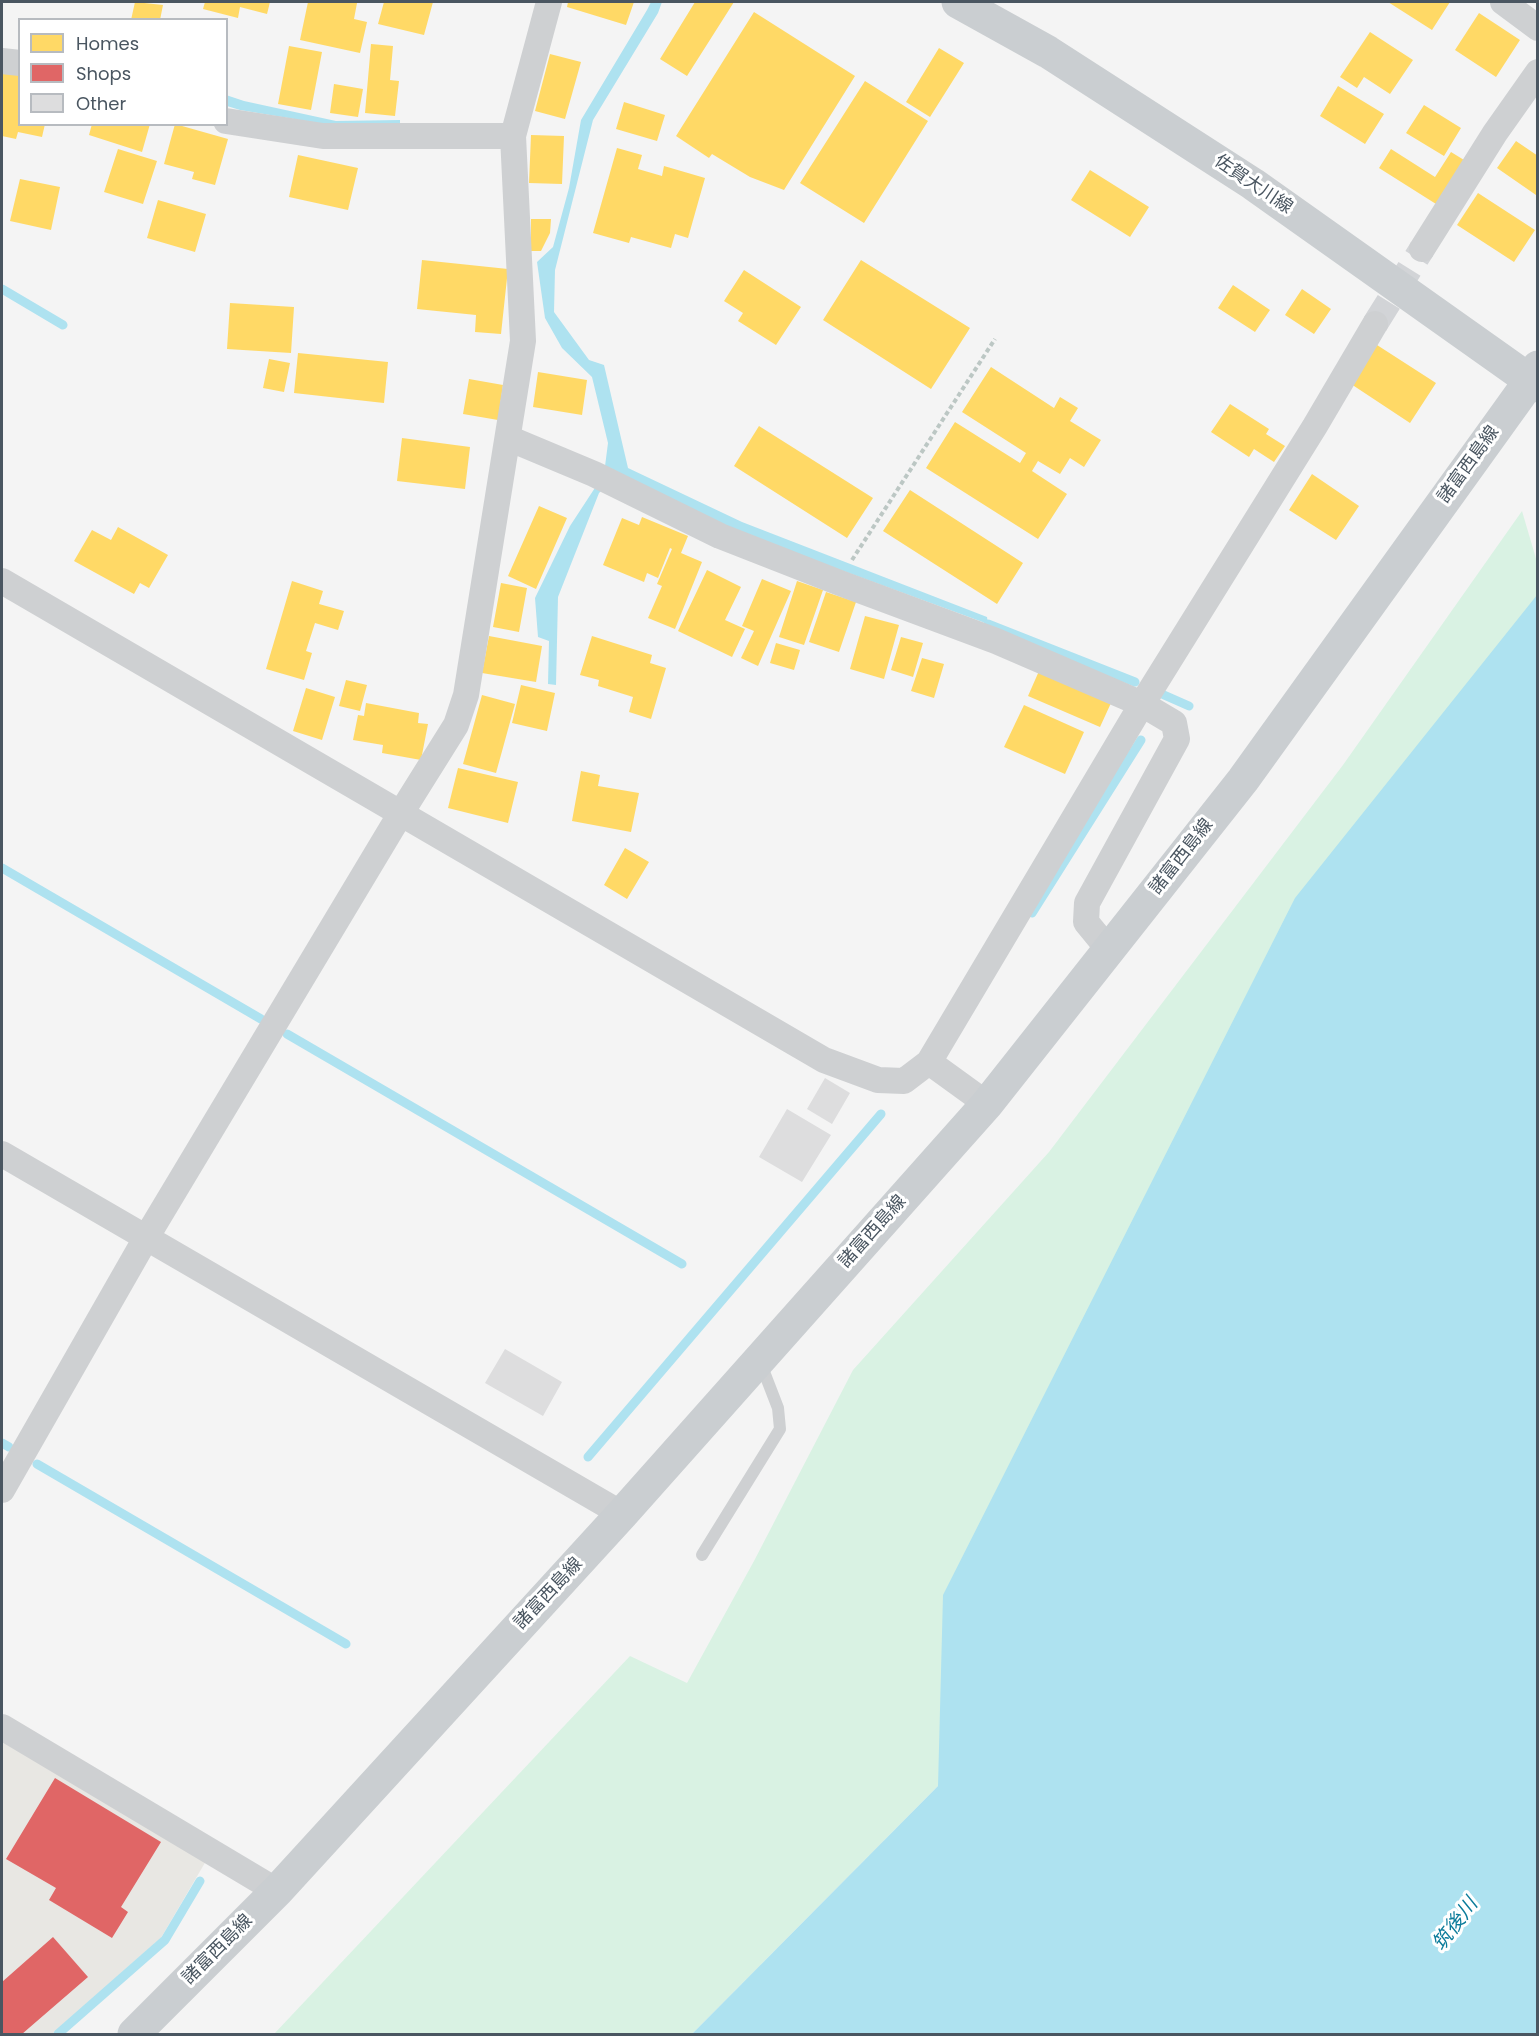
<!DOCTYPE html>
<meta charset="utf-8">
<style>
body{margin:0}
#map{position:relative;width:1539px;height:2036px;overflow:hidden;background:#f4f4f4;font-family:Poppins,sans-serif}
canvas{display:block}
.frame{position:absolute;inset:0;border:3px solid #4a5661;pointer-events:none}
.legend{position:absolute;left:18px;top:18px;width:210px;height:108px;box-sizing:border-box;background:#fff;border:2px solid #b7bbc0;margin:0;padding:8px 10px;list-style:none;font-size:18px;color:#4a5661}
.legend li{display:flex;align-items:center;gap:12px;height:30px}
.legend b{width:30px;border:2px solid #b7bbc0}
</style>
<div id="map">
<canvas width="1539" height="2036"></canvas>
<div class="frame"></div>
<ul class="legend">
<li><b style="height:16px;background:#ffd966"></b>Homes</li>
<li><b style="height:16px;background:#e06666"></b>Shops</li>
<li><b style="height:16px;background:#ddddde"></b>Other</li>
</ul>
</div>
<script>
const ctx = document.querySelector('canvas').getContext('2d');
ctx.lineJoin = 'round';
function paint(path, color) { ctx.fillStyle = color; ctx.fill(path, 'evenodd'); }
function trace(path, color, width, dash) { ctx.strokeStyle = color; ctx.lineWidth = width; ctx.lineCap = dash ? 'butt' : 'round'; ctx.setLineDash(dash || []); ctx.stroke(path); }
function label(font, color, halo, rows, align = 'center') {
  ctx.font = font + ' Poppins,"Noto Sans JP",sans-serif'; ctx.lineWidth = 6; ctx.setLineDash([]); ctx.textBaseline = 'middle'; ctx.strokeStyle = halo; ctx.fillStyle = color; for (const [text, x, y, turn = 0] of rows) {
    ctx.save(); ctx.translate(x, y); ctx.rotate((+turn || 0) * Math.PI / 180); ctx.textAlign = isNaN(turn) ? turn : align; if (halo) ctx.strokeText(text, 0, 0); ctx.fillText(text, 0, 0); ctx.restore();
  }
}
const commercial = new Path2D(`
 M2,1738l204,123 -45,77 -109,96h-50z`);
const green = new Path2D(`
 M1522,511l15,51v131l-599,1093 -246,248h-418l356,-378 57,27 67,-122 99,-191 196,-218 294,-387z`);
const water = new Path2D(`
 M651,2h11l-4,11 -65,107 -38,150 -1,42 35,48 15,5 24,103 114,54 245,95 1,7 -254,-93 -114,-57 -21,19 -41,104 -2,88 -8,-1 1,-43 -11,-4 -3,-39 35,-72 34,-52 4,-31 -16,-66 -30,-29 -17,-30 -8,-56 16,-15 16,-59 12,-68 66,-110z
 M226,95l18,6 92,20 64,-1v6h-64l-96,-16 -13,-4z
 M1537,595v1439h-845l246,-248 5,-191 352,-697z`);
const homes = new Path2D(`
 M135,2l28,3 -3,15h-29z
 M205,2h65l-3,12 -27,-7 -2,11 -35,-9z
 M308,2h41l8,1 -3,16 13,3 -7,31 -60,-13z
 M384,2h49l-9,33 -46,-11z
 M568,2h66l-8,23 -59,-18z
 M695,2h39l-47,74 -27,-17z
 M1388,2h62l-18,28z
 M754,12l101,64 -71,114 -34,-13 -38,-23 -3,4 -33,-22z
 M1479,13l41,27 -24,37 -41,-27z
 M1370,32l43,28 -23,34 -26,-17 -7,11 -17,-11z
 M371,44l22,2 -3,34 9,1 -4,35 -30,-3z
 M289,46l33,6 -11,58 -33,-6z
 M939,48l25,15 -34,54 -24,-15z
 M550,54l31,8 -16,57 -30,-8z
 M3,71l17,3v50h25l-3,13 -24,-5 -2,7 -14,-3z
 M865,81l63,40 -64,102 -64,-40z
 M334,84l29,5 -5,28 -28,-4z
 M1338,86l46,28 -19,30 -45,-28z
 M624,102l41,13 -8,26 -41,-12z
 M1424,105l37,23 -17,28 -38,-23z
 M92,124h58l-8,28 -53,-17z
 M175,124l53,15 -13,46 -23,-6 2,-7 -30,-8z
 M531,135l33,1 -2,48 -33,-1z
 M1516,141l22,15 -2,39 -39,-27z
 M617,148l25,7 -4,14 24,7 2,-10 41,12 -17,60 -13,-4 -4,14 -40,-11 -2,6 -36,-10z
 M118,149l39,12 -14,43 -39,-12z
 M1391,149l44,28 16,-25 13,8 -28,44 -57,-36z
 M298,155l60,13 -10,42 -59,-13z
 M1090,170l59,37 -19,30 -59,-37z
 M20,179l40,8 -9,43 -41,-9z
 M1478,193l57,37 -21,32 -57,-37z
 M158,200l48,14 -11,38 -48,-14z
 M531,219h20l-1,14 -9,18h-10z
 M422,260l86,9 -7,65 -26,-2 1,-17 -59,-6z
 M861,260l109,68 -39,61 -108,-69z
 M744,270l57,37 -25,38 -38,-24 5,-8 -19,-12z
 M1233,285l37,25 -15,22 -37,-24z
 M1302,289l29,20 -17,25 -29,-19z
 M230,303l64,4 -3,46 -64,-4z
 M1377,345l59,38 -26,40 -59,-39z
 M298,353l90,9 -4,41 -90,-10z
 M269,359l21,4 -6,29 -21,-4z
 M991,367l63,41 6,-11 18,11 -8,13 31,19 -17,27 -14,-9 -10,16 -22,-13 -6,10 35,23 -29,45 -112,-71 29,-46 65,41 6,-10 -64,-41z
 M538,372l49,8 -5,35 -49,-8z
 M469,379l34,6 -5,35 -35,-6z
 M1230,404l39,25 -3,5 19,12 -11,16 -20,-13 -5,8 -38,-25z
 M759,426l114,72 -26,40 -113,-72z
 M402,438l68,9 -5,42 -68,-8z
 M1312,474l47,32 -23,34 -47,-30z
 M910,490l113,73 -26,41 -114,-73z
 M539,506l28,12 -31,71 -28,-13z
 M642,517l46,19 -7,17 21,9 -27,67 -27,-11 14,-32 -5,-2 15,-35 -2,-1 -12,30 -11,-5 -3,9 -41,-17 19,-47 17,7z
 M118,527l50,28 -19,33 -9,-5 -6,11 -60,-33 18,-31 19,10z
 M707,570l34,17 -16,33 20,9 -13,28 -54,-26z
 M762,579l29,12 -33,75 -17,-8 13,-27 -12,-5z
 M292,581l31,10 -4,13 25,7 -6,19 -23,-7 -9,28 6,2 -8,27 -38,-11z
 M797,581l26,9 -19,55 -25,-8z
 M501,583l26,5 -8,44 -26,-5z
 M826,592l30,10 -17,50 -30,-10z
 M865,616l34,9 -15,54 -34,-10z
 M489,636l53,10 -6,36 -54,-9z
 M592,636l60,19 -2,8 16,5 -15,51 -22,-7 4,-15 -35,-11 1,-6 -19,-5z
 M901,637l22,6 -10,34 -22,-7z
 M776,643l24,7 -6,20 -24,-7z
 M922,658l22,6 -10,34 -23,-7z
 M1039,671l72,32 -11,24 -72,-31z
 M346,680l21,5 -7,26 -21,-5z
 M521,685l34,8 -8,38 -35,-8z
 M306,688l29,9 -13,43 -29,-9z
 M482,695l33,9 -19,69 -33,-9z
 M366,703l53,10 -1,10 10,1 -7,36 -39,-7 1,-8 -30,-5 5,-25 6,1z
 M1024,705l60,27 -19,42 -61,-27z
 M458,768l60,14 -10,41 -60,-15z
 M581,771l19,4 -2,11 41,7 -8,39 -59,-11z
 M625,848l24,14 -22,37 -23,-14z`);
const shops = new Path2D(`
 M55,1778l106,64 -40,65 7,5 -16,26 -63,-38 7,-12 -50,-29z
 M53,1937l35,40 -66,57h-20v-52z`);
const stream = new Path2D(`
 M2,289l61,36
 M988,624l147,58
 M1164,695l25,11
 M2,868l259,151
 M1032,913l109,-173
 M287,1034l395,230
 M2,1443l7,4
 M588,1457l293,-343
 M37,1464l309,180
 M58,2034l107,-94 35,-59`);
const building = new Path2D(`
 M825,1078l25,15 -18,31 -25,-15z
 M787,1109l44,26 -29,47 -43,-25z
 M505,1349l57,33 -19,34 -58,-33z`);
const streetTunnel = new Path2D(`
 M1375,324l47,-75`);
const path = new Path2D(`
 M852,560l143,-221`);
const lane = new Path2D(`
 M702,1555l78,-126 -2,-21 -17,-44`);
const street = new Path2D(`
 M1503,2l35,26
 M2,61l18,2
 M226,121l97,15h190
 M1422,249l73,-116 43,-61
 M508,438l86,36 126,62 120,47 156,58 146,63 32,19 3,16 -90,164 -1,19 23,28
 M2,581l822,479 54,20 26,1 25,-19 213,-358 173,-278 60,-102
 M929,1062l58,42
 M2,1154l620,360
 M2,1490l144,-252 255,-425 55,-88 10,-30 57,-354 -10,-205 36,-134
 M2,1727l275,164`);
const primary = new Path2D(`
 M958,2l90,50 205,132 285,202
 M134,2034l143,-143 345,-377 365,-410 256,-324 287,-399 8,-14`);
const streetNames = [
 ["佐賀大川線",1253,185,34],
 ["諸富西島線",1469,465,-54],
 ["諸富西島線",1182,857,-52],
 ["諸富西島線",873,1232,-48],
 ["諸富西島線",549,1594,-47],
 ["諸富西島線",218,1950,-45]
];
const waterNames = [
 ["筑後川",1456,1925,-53]
];
paint(commercial, '#e8e7e3');
paint(green, '#d9f2e3');
paint(water, '#aee2f0');
paint(homes, '#ffd966');
paint(shops, '#e06666');
trace(stream, '#aee2f0', 9);
paint(building, '#ddddde');
trace(streetTunnel, '#d2d4d7', 26, [26, 13]);
trace(path, '#bcc7c4', 4, [4.5, 3]);
trace(lane, '#ced0d2', 12);
trace(street, '#ced0d2', 26);
trace(primary, '#caced1', 33);
label('18px', '#4a5661', '#fff', streetNames);
label('italic 20px', '#0c7c9b', '#fff', waterNames);
</script>
